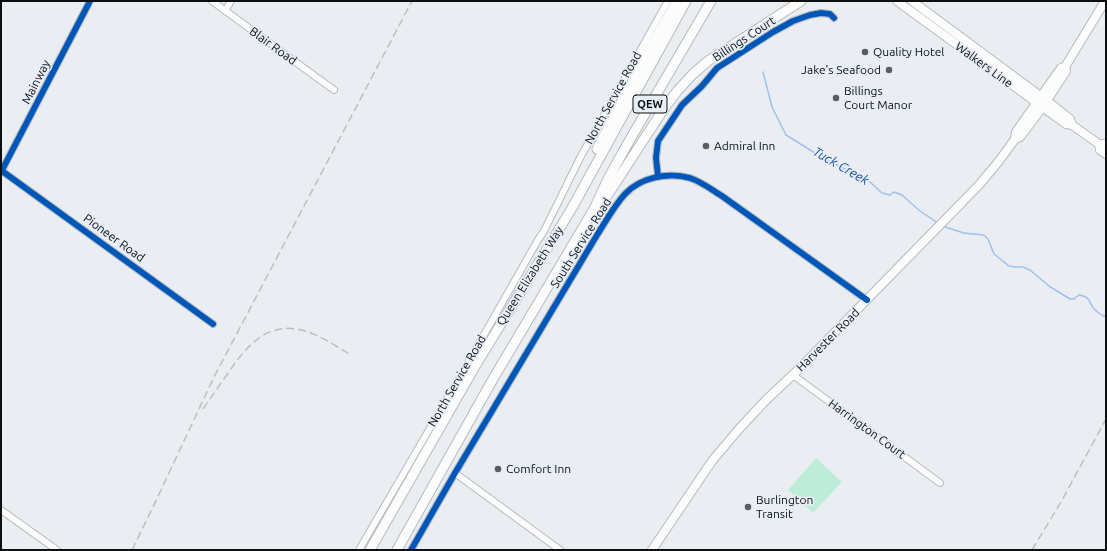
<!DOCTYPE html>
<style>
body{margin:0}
#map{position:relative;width:1107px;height:551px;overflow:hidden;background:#eaeef2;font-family:Ubuntu,sans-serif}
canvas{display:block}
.frame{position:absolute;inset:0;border:2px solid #0d0f11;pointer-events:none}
</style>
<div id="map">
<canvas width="1107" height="551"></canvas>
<div class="frame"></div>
</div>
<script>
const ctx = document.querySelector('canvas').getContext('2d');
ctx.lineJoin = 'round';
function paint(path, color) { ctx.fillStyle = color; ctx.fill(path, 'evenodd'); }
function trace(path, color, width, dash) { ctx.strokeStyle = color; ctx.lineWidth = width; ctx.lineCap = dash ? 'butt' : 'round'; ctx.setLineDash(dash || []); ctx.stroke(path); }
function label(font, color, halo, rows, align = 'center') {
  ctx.font = font + ' Ubuntu,sans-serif'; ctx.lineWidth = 3.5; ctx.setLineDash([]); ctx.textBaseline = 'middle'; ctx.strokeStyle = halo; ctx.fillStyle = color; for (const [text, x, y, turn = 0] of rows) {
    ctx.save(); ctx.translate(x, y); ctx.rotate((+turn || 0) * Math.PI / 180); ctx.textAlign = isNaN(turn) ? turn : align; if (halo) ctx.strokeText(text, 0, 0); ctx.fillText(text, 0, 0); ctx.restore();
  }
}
const green = new Path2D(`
 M816,458l26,24 -29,31 -25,-23z`);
const stream = new Path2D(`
 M763,72l9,35 14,28 37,23 46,23 13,12 8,2 4,-3 8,3 18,16 18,12
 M943,226l5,2 16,5 20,2 4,4 6,15 15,12 6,1h8l7,3 19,16 21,13h4l5,-4c13,2 9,8 16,15 3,3 7,5 11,7`);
const minor = new Path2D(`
 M212,1l122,89
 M225,11l6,-10
 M2,171l211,153
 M1,172l89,-171
 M658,176l-2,-18 2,-17 24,-36 20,-19 15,-18 56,-36 20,-11 17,-6 11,-2 9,1 4,4
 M793,375l147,108
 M455,473l105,77
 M1,510l56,40
 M359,550l106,-182 73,-128 6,-9 37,-75 87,-155
 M411,550l44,-77 142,-238c9,-14 17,-29 28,-41 16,-17 43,-22 65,-16 12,4 22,12 32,18l145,104`);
const major = new Path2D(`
 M897,1l169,123 6,1 27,19h7
 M912,1l135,100 23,18 2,6
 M1015,139l5,-2 22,-29 24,-37 -1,-4
 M1099,144l1,6 6,4
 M652,550l60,-89 27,-32 27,-29 32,-30 181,-185 20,-24 16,-22 1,-7 45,-64 4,-1 40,-66`);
const highway = new Path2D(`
 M597,149l49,-94 31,-54
 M599,204l6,-5 58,-89 15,-20 15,-16 15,-13 93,-60
 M370,550l104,-182 98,-160 114,-207
 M397,550l96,-171 101,-170 15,-32 23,-41 79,-135`);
const rail = new Path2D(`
 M203,409c8,-11 15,-22 23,-33 20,-29 41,-58 82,-44 15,5 29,15 43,23
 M132,550l21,-43 61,-130 198,-376
 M1032,550l29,-48 45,-83`);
const cycleway = new Path2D(`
 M2,171l211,153
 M1,172l89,-171
 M658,176l-2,-18 2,-17 24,-36 20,-19 15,-18 56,-36 20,-11 17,-6 11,-2 9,1 4,4
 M411,550l44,-77 142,-238c9,-14 17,-29 28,-41 16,-17 43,-22 65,-16 12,4 22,12 32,18l145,104`);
const markers = [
 [865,52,4,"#5a5d60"],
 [889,70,4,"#5a5d60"],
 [836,98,4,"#5a5d60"],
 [706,146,4,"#5a5d60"],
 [498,469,4,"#5a5d60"],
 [748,507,4,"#5a5d60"]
];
const shields = [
 [650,104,34]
];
const shieldNames = [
 ["QEW",650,104]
];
const streetNames = [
 ["Billings Court",744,39,-33],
 ["Blair Road",273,46,36],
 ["Walkers Line",984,65,36],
 ["Mainway",36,82,-63],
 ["North Service Road",613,98,-61],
 ["Pioneer Road",114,238,36],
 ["South Service Road",581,243,-58],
 ["Queen Elizabeth Way",530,276,-58],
 ["Harvester Road",828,340,-45],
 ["North Service Road",457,381,-60],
 ["Harrington Court",867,429,36]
];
const poiNames = [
 ["Quality Hotel",873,52],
 ["Jake's Seafood",881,70,"right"],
 ["Billings",844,91],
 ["Court Manor",844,105],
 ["Admiral Inn",714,146],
 ["Comfort Inn",506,469],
 ["Burlington",756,500],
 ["Transit",756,514]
];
const waterNames = [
 ["Tuck Creek",841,166,30]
];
paint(green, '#bdedd8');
trace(stream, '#a1c0ee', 1.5);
trace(minor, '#b6babd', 8);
trace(major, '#b6babd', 10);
trace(highway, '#b6babd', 11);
trace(minor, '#fcfcfd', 6);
trace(major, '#fcfcfd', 8);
trace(highway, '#fcfcfd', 9);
trace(rail, '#bdbebf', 1.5, [8, 4]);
trace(cycleway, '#0057b8', 6);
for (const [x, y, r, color] of markers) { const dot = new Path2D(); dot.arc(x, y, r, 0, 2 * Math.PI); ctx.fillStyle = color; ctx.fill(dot); trace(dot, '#e7eef5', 1.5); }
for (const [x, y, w] of shields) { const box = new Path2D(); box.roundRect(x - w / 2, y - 9, w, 18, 3); ctx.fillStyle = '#e7eef5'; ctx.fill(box); trace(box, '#0d0f11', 1); }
label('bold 11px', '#0d0f11', null, shieldNames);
label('12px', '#0d0f11', '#e7eef5', streetNames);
label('12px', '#0d0f11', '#e7eef5', poiNames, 'left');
label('italic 13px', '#20509d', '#e7eef5', waterNames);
</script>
